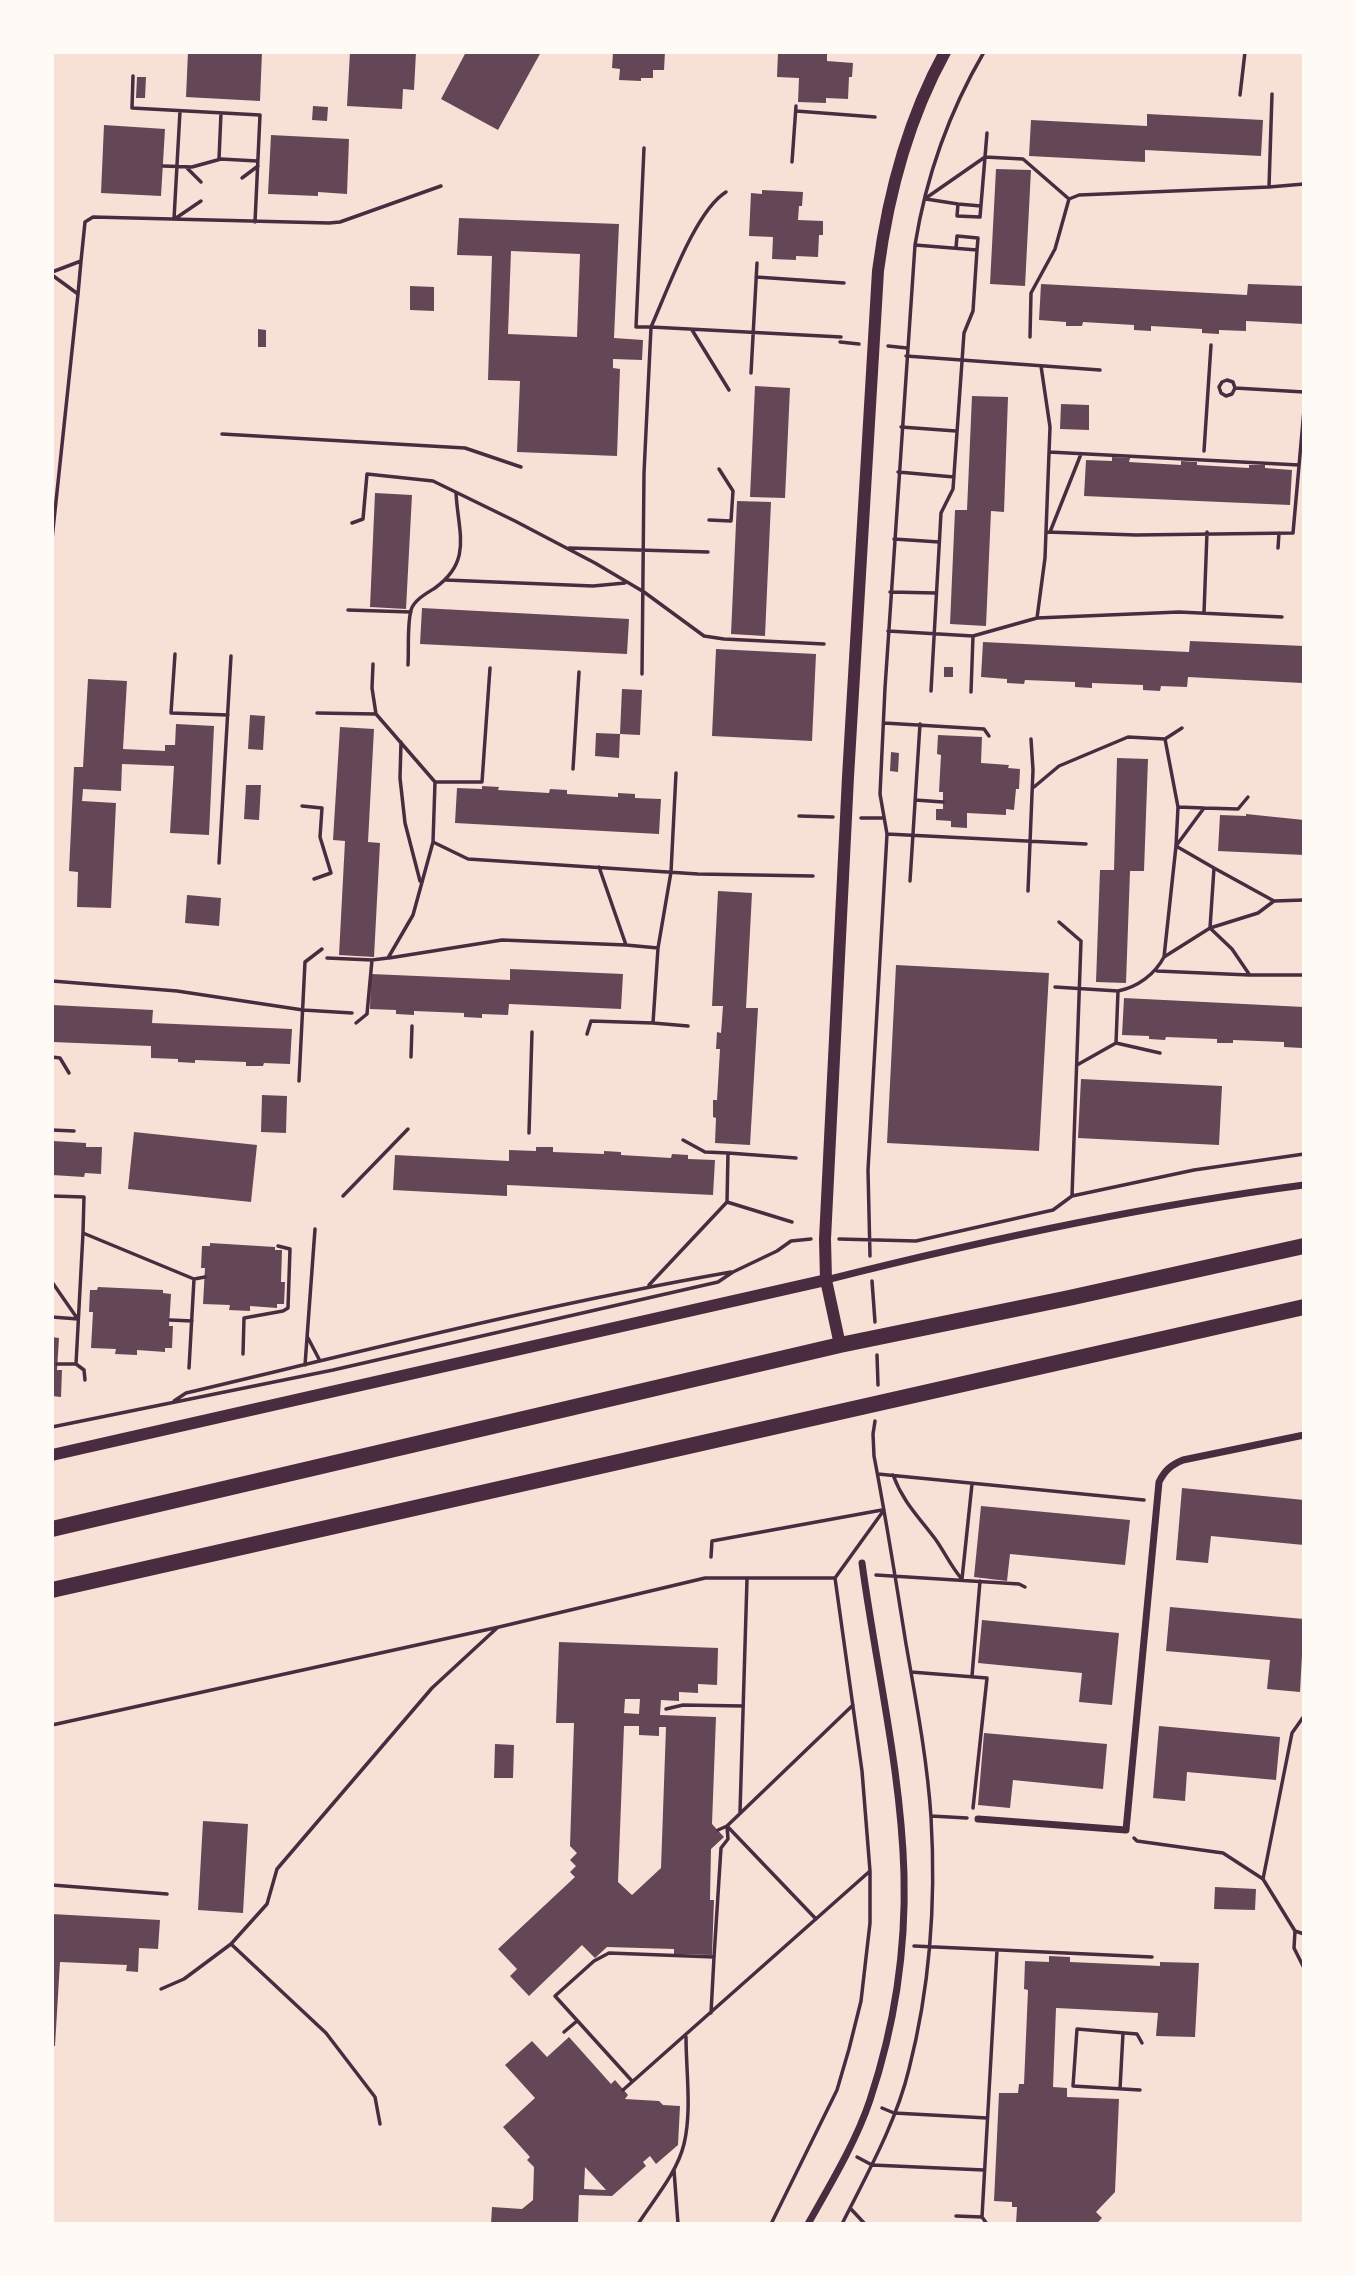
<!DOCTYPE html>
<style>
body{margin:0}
#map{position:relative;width:1356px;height:2276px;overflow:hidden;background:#f7e1d7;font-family:"Noto Sans",sans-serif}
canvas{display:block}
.frame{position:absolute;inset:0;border:54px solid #fffaf5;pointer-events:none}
</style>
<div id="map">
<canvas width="1356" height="2276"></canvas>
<div class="frame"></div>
</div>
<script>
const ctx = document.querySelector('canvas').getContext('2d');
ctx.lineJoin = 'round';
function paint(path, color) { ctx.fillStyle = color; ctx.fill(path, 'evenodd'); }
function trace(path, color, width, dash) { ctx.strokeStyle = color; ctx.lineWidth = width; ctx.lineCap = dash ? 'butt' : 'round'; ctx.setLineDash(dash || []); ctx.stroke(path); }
const building = new Path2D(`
 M188,52h74l-2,49 -74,-4z
 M350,52h66l-2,38 -11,-1 -1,20 -55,-3z
 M466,52h75l-43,78 -57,-31z
 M665,52l-1,18h-11v8h-12v3l-22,-1 1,-11 -8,-1 1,-15z
 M778,52h49v9l26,2 -1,14h-3l-1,22 -22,-1v5l-28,-1 1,-24 -22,-1z
 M137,77h9l-1,21h-9z
 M313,106l15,1 -1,14 -15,-1z
 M1147,114l116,6 -2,36 -116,-6v12l-116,-6 2,-36 116,6z
 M104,125l61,4 -4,67 -60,-3z
 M271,135l78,4 -2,55 -29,-2v4l-50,-2z
 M996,169l35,1 -6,116 -35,-2z
 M762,190l41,2 -1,14h-3l-1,14 25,1v14h-4l-1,22 -22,-1v4l-24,-1 1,-22 -24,-1 2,-43 11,1z
 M459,218l160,6 -5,114 29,2 -1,20 -29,-1v9l7,1 -3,87 -100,-4 3,-71 -32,-1 4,-124 -35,-1zM511,251l69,3 -3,83 -69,-3z
 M1041,284l206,11 1,-11 56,2v38l-58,-3v10l-27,-1v4l-17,-1v-4l-51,-3v5l-17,-1v-5l-51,-3 -1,4h-16v-4l-27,-2z
 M410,286l24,1v24l-24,-1z
 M258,329l8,1v17h-8z
 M755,386l35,2 -5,110 -35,-1z
 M972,396l36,1 -4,115 -13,-1 -5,115 -36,-2 5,-114h12z
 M1061,404l28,1v25l-29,-1z
 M1112,457l18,1 -1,4 52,3v-4l16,1v3l52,3v-3h16v3l27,2 -2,35 -206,-9 2,-36 26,1z
 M375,493l37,2 -6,114 -36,-2z
 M737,501l34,1 -6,134 -34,-2z
 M422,608l207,11 -2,35 -207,-10z
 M1190,641l114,5 -2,37 -114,-6 -1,10 -26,-1 -1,5 -17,-1v-5l-51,-2v5l-17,-1v-5l-50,-2 -1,4 -17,-1v-4l-26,-2 2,-35 206,10z
 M716,649l100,5 -4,87 -100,-5z
 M944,667h9v10h-9z
 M88,679l39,2 -4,68 42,2v-6h10l1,-21 38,2 -5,109 -39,-2 4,-67 -52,-2 -1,27 -38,-2 -1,12 34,2 -5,105 -34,-1 1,-35 -9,-1 5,-104h9z
 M622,689l20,1 -2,45 -20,-1z
 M250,715l15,1 -2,34 -15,-1z
 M340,727l34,2 -6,113 12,1 -6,114 -35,-2 6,-114 -12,-1z
 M596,733l24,1 -1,24 -24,-2z
 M938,735l44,2 -1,26 28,2 -1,3 12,1 -1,20h-3l-2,21 -8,-1v6l-39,-2v15l-16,-1v-6l-15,-1v-11h7v-17h-4l2,-37 -4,-1z
 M891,752l8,1 -1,19 -8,-1z
 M1117,758l31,1 -4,112h-14l-4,112 -30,-1 4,-112h14z
 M246,785h15l-2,35 -15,-1z
 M482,786l17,1 -1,3 51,3 1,-4 17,1v4l51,3v-4l17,1v4l26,1 -2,35 -204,-11 2,-35 25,1z
 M1246,814l58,6v35l-86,-4 2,-36 26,1z
 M718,891l34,2 -6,115h12l-8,137 -35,-2 1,-25 -3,-1v-17h4l3,-51h-4l1,-17 4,1 2,-27h-11z
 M187,895l34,3 -2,28 -34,-3z
 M896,965l153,8 -10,178 -152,-8z
 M510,969l113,5 -2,35 -112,-5 -1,11 -26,-1v4l-18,-1v-4l-50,-2v4l-18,-1v-4l-26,-1 1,-35 139,6z
 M1124,998l180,9v36l-2,5 -18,-1v-5l-51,-2v3h-16v-4l-51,-2 -1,3 -16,-1v-3l-27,-1z
 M52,1005l101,5 -1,13 140,6 -2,35 -26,-1 -1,3h-17v-4l-51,-2v3l-17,-1v-3l-27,-1v-12l-99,-4z
 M1081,1079l141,7 -3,59 -141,-7z
 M262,1095l25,1 -1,37 -25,-1z
 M134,1132l123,13 -6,57 -123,-13z
 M52,1141l34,2v4h16l-1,27 -16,-1 -1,4 -32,-2z
 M536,1147h17v5l51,2v-3l17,1v3l50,3 1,-4 16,1v4l27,1 -2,35 -206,-10v11l-114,-6 2,-35 114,6v-11l27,1z
 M210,1243l65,4v3h7l-1,32h4l-1,22h-7v4l-27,-2v5l-21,-1 1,-5 -27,-1 2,-36h-4l1,-22h8z
 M98,1287l65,3v3l8,1 -2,32h4l-1,22h-7v4l-28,-2v5l-22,-1 1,-5 -25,-1 2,-36h-4l1,-22h7z
 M52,1337l7,1 -2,32h5l-1,27 -9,-1z
 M1182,1488l122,12v45l-93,-9 -3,27 -32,-3z
 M981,1506l149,14 -5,45 -115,-11 -3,27 -33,-4z
 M1170,1607l134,12 -4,73 -33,-3 3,-29 -104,-9z
 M982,1620l137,13 -7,72 -33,-3 3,-29 -104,-10z
 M559,1642l159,6 -1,37 -19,-1v9l-19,-1v9l-18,-1 -1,15 56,2 -4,107 12,13 -13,12 -1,51h4l-2,55 -38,-1v-5l-67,-2 -12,11 -13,-13 -53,51 -19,-20 7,-7 -19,-20 77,-72 -5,-5 6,-6 -6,-6 7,-7 -7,-7 4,-123h-18zM625,1699h15l-1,15 -15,-1zM624,1726h15v9l20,1v-9h7l-5,141 -29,27 -14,-13z
 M1159,1726l121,11 -4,43 -89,-8 -2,29 -32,-3z
 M984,1733l123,11 -4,45 -90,-9 -3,28 -32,-3z
 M495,1744l19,1 -1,33h-19z
 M203,1821l45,3 -5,89 -45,-3z
 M1215,1887l41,2 -1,21 -41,-1z
 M52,1914l108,6 -2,29 -19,-1 -1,24 -12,-1 1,-6 -67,-3 -5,84h-3z
 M1049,1956l21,1v5l90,4v-4l39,1 -4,74 -39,-1 2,-23 -102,-5 -3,79 14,1v9l52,2 -4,93 -19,20 6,6 -6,6h-80l1,-17h-5v-5l-18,-1 5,-108h19l1,-9h5l4,-94 -4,-1 1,-28 24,1z
 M569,2037l42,47 4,-4 13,15 -3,4 34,2 4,4 17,1 -2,39 -22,19 -6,-8 -7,6 3,4 -34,30 -33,-1 -1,29h-87l1,-17 30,2 11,-9 1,-33 -7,-7 3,-3 -27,-30 32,-29 -30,-33 27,-24 15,16zM585,2167l21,23 -22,-1z`);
const path = new Path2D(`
 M133,76l-1,32 128,7 -5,107
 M1272,94l-3,93 35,-3
 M1240,95l5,-43
 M796,111l79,6
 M219,159l2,-46
 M792,162l4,-56
 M163,166l29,1 29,-8 36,2
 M186,167l15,15
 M242,178l16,-12
 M726,192c-31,19 -59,100 -75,135l190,10
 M926,198l59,-41 38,2 46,40
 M926,199l32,5
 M981,206l-23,-2 -1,12 23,1 7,-84
 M176,218l25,-17
 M174,219l6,-108
 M915,245l62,5 1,-12 -21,-2 -1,12
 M52,272l29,-11 4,-39 8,-5 236,6 11,-1 101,-36
 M52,275l26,19 -26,245
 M756,277l88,6
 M78,294l3,-33
 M692,330l37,60
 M1030,337l1,-44 24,-44 14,-50 10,-4 190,-8
 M840,342l19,2
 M888,346l19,2
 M906,356l194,14
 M751,373l6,-110
 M1235,388l-3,6 -6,2 -5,-3 -2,-6 3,-5 5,-2 6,2 2,6 69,4
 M901,427l55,4
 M222,434l243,14 56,19
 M1204,451l7,-106
 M1049,452l250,13
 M898,472l56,5
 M709,520l22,1 2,-30 -14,-22
 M352,523l11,-4 4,-45 66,7 82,40 80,42 49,29 60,44 20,3 100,5
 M1046,532l90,3 157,-2 11,-123
 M1050,532l31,-78
 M894,539l45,3
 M569,548l139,4
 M1278,548l1,-15
 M446,580l147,6 32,-3
 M890,592l46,1
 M348,610l63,2
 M1204,613l3,-81
 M1037,618l8,-60 5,-131 -9,-61
 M888,631l85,5 64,-18 142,-6 103,5
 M175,654l-4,59 57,2
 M373,664l-1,24 4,26
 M408,665c1,-17 -1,-39 3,-55 3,-10 16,-17 24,-22 38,-27 23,-56 21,-95
 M642,674l2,-201 7,-146h-15l8,-179
 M931,691l10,-178 12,-24 11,-156 9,-22 4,-61
 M971,692l2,-56
 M317,713l59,1 59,68 -2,60 -20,73 -25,43 -16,2 -5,54 -11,9
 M884,723l100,6 5,7
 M401,742l-1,36 5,45 15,58
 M573,769l6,-97
 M435,782h47l8,-114
 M1034,787l25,-21 69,-29 37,2
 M915,800l28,2
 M302,806l20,2 -2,29 11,36 -17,6
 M1178,807l26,1
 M799,816l34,1
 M861,818h23
 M887,834l199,10
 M433,842l35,17 230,15 115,2
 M219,863l12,-207
 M599,867l27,78 32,3 -5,75 35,3
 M1214,868l60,33 30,-1
 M910,881l10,-157
 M1028,891l5,-121 -2,-31
 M1059,922l22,19 -9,255
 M658,948l13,-76 5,-99
 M1164,957l46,-29 4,-60 -38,-22 28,-38 34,1 10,-12
 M327,958l45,2
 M389,958l113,-18 124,5
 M1157,971l92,4h55
 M1249,974l-17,-25 -22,-21 48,-15 16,-12
 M52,981l125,10 126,19 49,3
 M1055,987l63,4c20,-4 37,-17 46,-34l12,-111 2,-39 -13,-68 17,-11
 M587,1034l4,-13 62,2
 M1116,1043l44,10
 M52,1057l8,1 9,15
 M411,1057l1,-31
 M1077,1065l39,-22 2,-52
 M299,1081l6,-119 17,-13
 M52,1130l22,1
 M529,1133l3,-101
 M683,1140l22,12 23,1 -1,49
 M728,1153l68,5
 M52,1196l32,1 -1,36
 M343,1196l65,-67
 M839,1239l77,2 137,-31 19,-14 122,-26 110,-16
 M870,1256l-2,-86 19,-336 -7,-40 5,-106 30,-443c11,-68 34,-133 69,-193
 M194,1279l11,-2
 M872,1281l3,41
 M52,1282l25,36
 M649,1285l78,-83 65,20
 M52,1317l26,2
 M170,1320l22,1
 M308,1338l12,23
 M243,1354l1,-36 39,-7 5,-3 2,-59 -12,-3
 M877,1355l1,30
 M57,1364h19
 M305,1365l10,-136
 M85,1380l-1,-10 -8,-6 7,-131 111,46 -5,89
 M174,1401l12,-8c181,-43 362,-89 545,-121
 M52,1427l281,-57 385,-88 15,-10 44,-21 14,-10 20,-2
 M878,1474l266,26
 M893,1475c11,29 26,42 43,65 9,13 15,26 25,38
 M711,1557l1,-16 170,-31
 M876,1575l143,9 6,3
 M962,1579l10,-95
 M911,1672l76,6 -14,130
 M972,1676l8,-95
 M666,1709l17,-4 60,1
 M52,1725l447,-98 206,-49h130
 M740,1812l7,-233
 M931,1816l36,2
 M1134,1838l3,3 86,12 40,26 32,52 -1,17 10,20
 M1263,1879l29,-146 12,-17
 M52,1885l115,9
 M816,1919l-89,-93 126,-121
 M1295,1931l9,3
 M231,1944l95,89 49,64 5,27
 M914,1946l238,11
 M714,1957l7,-109 7,-9 -1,-13 -9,4
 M161,1989l23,-10 47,-35 36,-40 10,-35 155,-181 65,-60
 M564,2032l13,-11
 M632,2081l-77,-85 39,-35 15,-8 105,4 -3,56
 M1120,2089l3,-56
 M623,2090l247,-219 -8,-100 -27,-193 49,-68
 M1140,2090l-67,-4 4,-57 60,5 5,9
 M882,2108l12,5 93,5
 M857,2157l15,8 112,5
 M674,2170l4,54
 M850,2208l15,16
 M956,2216l26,1 15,-267
 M982,2217l5,7
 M638,2224c16,-25 39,-51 46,-80 8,-33 2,-73 2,-107
 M771,2224l66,-134 12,-41 12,-48 9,-78v-52
 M842,2224c25,-50 54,-101 67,-155 21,-82 27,-169 22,-252 -4,-59 -15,-116 -25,-173 -10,-63 -20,-126 -32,-188l-1,-22 2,-13`);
const minor = new Path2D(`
 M826,1280c158,-40 317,-74 478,-95
 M978,1819l148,11 33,-348c6,-12 12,-17 24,-22l121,-25
 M808,2224c22,-39 48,-82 62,-124 24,-72 36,-150 34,-226 -3,-104 -28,-207 -42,-311`);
const tertiary = new Path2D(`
 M840,1345l-14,-65 -1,-41 23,-462 30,-506c10,-77 29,-150 67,-219
 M52,1455l774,-175`);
const trunk = new Path2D(`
 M52,1529l788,-184 229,-47 235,-52
 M52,1590l1252,-283`);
paint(building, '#644757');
trace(path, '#4a2c40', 3.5);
trace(minor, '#4a2c40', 7);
trace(tertiary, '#4a2c40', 12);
trace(trunk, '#4a2c40', 16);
</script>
